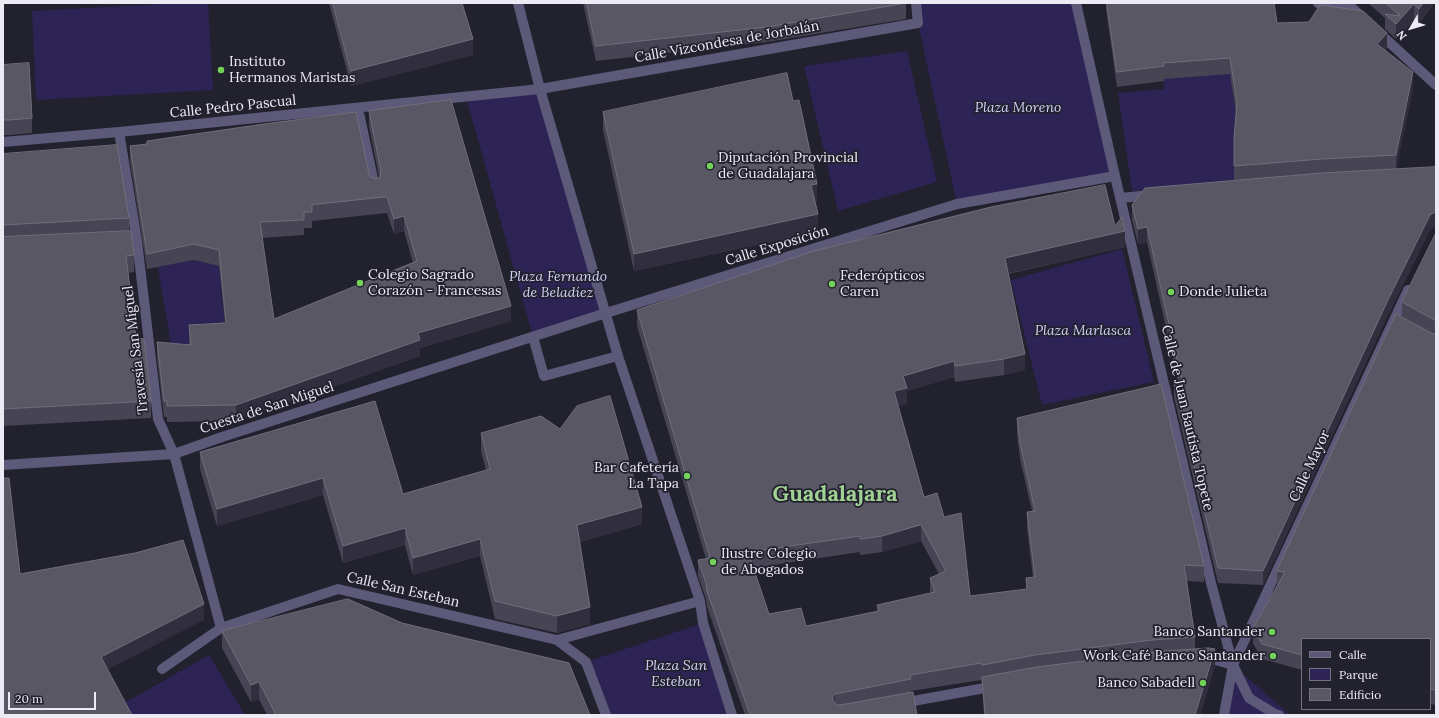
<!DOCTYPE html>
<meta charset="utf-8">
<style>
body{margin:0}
#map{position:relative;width:1439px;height:718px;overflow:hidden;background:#22212e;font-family:Lora,serif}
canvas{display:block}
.frame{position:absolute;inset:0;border:4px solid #ecebf4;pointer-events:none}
.legend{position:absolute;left:1301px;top:638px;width:130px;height:72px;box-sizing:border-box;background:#22212e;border:1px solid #73727d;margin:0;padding:5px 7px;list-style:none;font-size:12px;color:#ecebf4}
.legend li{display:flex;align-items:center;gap:8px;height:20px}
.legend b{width:20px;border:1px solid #73727d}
.north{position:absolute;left:1391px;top:8px;width:40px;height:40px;-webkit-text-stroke:3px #22212e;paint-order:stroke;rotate:232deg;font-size:11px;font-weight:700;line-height:16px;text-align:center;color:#ecebf4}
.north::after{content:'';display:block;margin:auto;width:14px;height:18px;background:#ecebf4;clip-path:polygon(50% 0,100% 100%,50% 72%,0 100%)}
.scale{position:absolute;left:8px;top:692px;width:88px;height:18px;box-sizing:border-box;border:2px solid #ecebf4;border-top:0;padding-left:5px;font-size:12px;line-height:14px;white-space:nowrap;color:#ecebf4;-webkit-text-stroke:3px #22212e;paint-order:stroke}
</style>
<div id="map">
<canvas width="1439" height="718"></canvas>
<div class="frame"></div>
<ul class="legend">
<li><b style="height:5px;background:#5d5979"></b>Calle</li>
<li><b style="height:11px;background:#2d2355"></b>Parque</li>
<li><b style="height:11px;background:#595764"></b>Edificio</li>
</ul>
<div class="north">N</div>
<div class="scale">20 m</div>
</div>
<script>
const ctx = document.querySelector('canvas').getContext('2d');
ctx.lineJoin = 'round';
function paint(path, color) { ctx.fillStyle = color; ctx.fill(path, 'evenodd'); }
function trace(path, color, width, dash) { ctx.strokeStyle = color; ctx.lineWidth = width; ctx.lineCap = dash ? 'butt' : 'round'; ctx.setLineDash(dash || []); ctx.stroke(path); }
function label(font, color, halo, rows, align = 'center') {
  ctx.font = font + ' Lora,serif'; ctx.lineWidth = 3.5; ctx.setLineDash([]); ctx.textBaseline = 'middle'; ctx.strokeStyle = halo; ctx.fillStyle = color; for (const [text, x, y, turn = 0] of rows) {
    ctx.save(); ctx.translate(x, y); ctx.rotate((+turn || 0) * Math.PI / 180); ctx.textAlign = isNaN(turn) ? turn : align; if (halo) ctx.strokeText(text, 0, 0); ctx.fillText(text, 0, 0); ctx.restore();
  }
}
const green = new Path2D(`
 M179,3h29l5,87 -177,10 -4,-89z
 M916,3h160l39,173 -158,28 -39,-181z
 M907,51l30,131 -99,29 -34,-145z
 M1228,55l9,64 -3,35v30l-38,4 -64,3 -14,-98 46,-4 -1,-10z
 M540,89l66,224 -73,24 -67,-240z
 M1122,249l32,133 -112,23 -31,-125z
 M194,260l25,6 7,73 -35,21 -19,-1c-2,-32 -10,-61 -14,-92z
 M703,623l29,92h-126l-20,-53z
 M209,655l36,60h-121l-5,-9z
 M1233,665l57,50h-68z`);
const street = new Path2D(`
 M518,3l22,86 378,-66 -2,-20
 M1318,3l32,3 13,12
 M1378,32l58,53
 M358,108l17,80
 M119,132l18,109 21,178 16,35 47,174
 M3,142l116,-10 421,-43 78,267 -74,20 -11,-39
 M1115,176l96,407 22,82 16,33 26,16 4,1
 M1121,198l30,-3
 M618,356l82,245
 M3,465l171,-11 48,-17 384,-124 351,-109 158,-28 -39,-173
 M557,640l143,-39 3,22 29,92
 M1202,659l7,-1 24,7
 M162,669l59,-41 117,-39 219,51 29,22 20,53
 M902,703l94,-17
 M1224,715l9,-50 175,-375`);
const wall = new Path2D(`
 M329,3h133l11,52 -122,31z
 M583,3h323v16l-139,23 -171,19z
 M1106,3h168l3,20 110,26 -1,1 27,38 -17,81 40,-2v60h-1l-5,3 -43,87 -124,268 -45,-2 -44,-186v-14l4,-1 -31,-140 -9,2 -6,-24v-15l102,-25v-42l2,-24 -6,-40 -66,5v2l-47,6 -11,-78z
 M1368,3h66l-15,21 -5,-4 -18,19 -11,-10v-11z
 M3,65l29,53v15l-22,2h-7z
 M793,101l24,101h-2l3,30 -184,39 -31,-141v-18z
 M369,111l142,210 -91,27v8l-184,65 -69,1v-5h-3l-7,-60v-15l32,3v-20l36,-2 -6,-57 -25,-6 -47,9 -17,-108v-15l17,-2v-3l222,33 1,3 6,2 3,-2 -10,-51zM387,213l7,21 10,-3 9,32 -139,56 -12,-81 42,-3v-7h8v-7z
 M3,154l126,64v13l5,24v17l-6,1 8,65 15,63v17l-148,8z
 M1115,226l10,21 -117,27 17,96 -21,5 -49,7 -1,-5 -47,14v13l-9,2 26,91 20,20 26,79 56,-6v-12h7l-6,-50v-16l5,-1 -12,-52 -3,-25v-16l187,148v16l-17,-1 8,56v12l20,17 -15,49h-216l-2,-34v1l-1,-2 -70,11 6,24h-172l-38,-108 -1,-8 -8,-23v-16l8,-1 -69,-233v-16zM921,541l18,33 -9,4v16l-53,11v6l-71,15 -37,-12 -16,-46 107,-16v3l22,-3z
 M1436,233v472l-6,-1v-65h-128v31l-40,-11 -9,-16v-15l24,-42v-15l125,-254v-15z
 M481,433l161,91 -62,18 10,82 -33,9 -62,-14 -15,-63 -67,19 -8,-30 -62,18 -20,-68 -106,31 -17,-57v-17l203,42 83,-24 -5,-19z
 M222,631l368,84h-323l-8,-16 -8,3 -29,-54z`);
const shadedWall = new Path2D(`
 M1423,3h11l-15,21v-15z
 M1414,4v16l-18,19v-15z
 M1387,33v16l-10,10v-15z
 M473,39v16l-122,31v-15z
 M1413,72v16l-17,83v-16z
 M817,184v18l-6,1v-18z
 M1435,212v15l-5,3 -43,87 -124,268v-14l124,-269 43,-87z
 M818,214v18l-184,39v-17z
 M404,216v15l-10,3v-15z
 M1147,227v15l-9,2v-15z
 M1125,231v16l-120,27v-16z
 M511,306v15l-91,27v8l-184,65v-16l182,-72z
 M1025,354v16l-21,5v-16z
 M954,361v16l-47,14v13l-13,4v-17l9,-15z
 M323,478v17l-106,31v-17z
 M642,507v17l-65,19v-18z
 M921,525v16l-39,11v-16z
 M405,528v17l-62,18v-17z
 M480,539v17l-67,19v-17z
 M204,604v16l-103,53v-16z
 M590,607v17l-33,9v-17z
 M1215,649v17l-15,49h-5z
 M259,682v17l-8,3v-17z
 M835,694v16l-2,5v-19z`);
const building = new Path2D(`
 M333,3h129l11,36 -122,32z
 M587,3h319l-139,24 -171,19z
 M1107,3h167l3,20 32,-1 11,-17 43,6 24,22 -10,11 36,28 -17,83 -74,4 -88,7v-28l3,-35 -7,-45 -67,5 1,3 -47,6z
 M1386,3h37l-4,6 -5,-5 -18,20 -11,-10 15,2z
 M29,63l3,55 -22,2h-7v-55z
 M787,73l6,28 6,-1 18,84 -6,1 7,29 -184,40 -31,-142z
 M451,100l60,206 -93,27 2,7 -184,65 -69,1v-5h-3l-7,-59 34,3 -2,-20 37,-2 -7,-73 -25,-6 -47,10 -17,-108 17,-2v-3l117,-17 92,-12 13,62 1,3 6,2 4,-2 1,-6 -12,-60zM387,197l7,22 10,-3 13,45 -143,58 -14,-97 44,-2v-8h8v-7z
 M117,145l12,73 -126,7v-71z
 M1436,167v45h-1l-5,3 -43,87 -124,269 -45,-3 -44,-185 8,-2 -35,-154 -9,2 -6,-24 13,-17 178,-15z
 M1105,185l10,41 7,-9 3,14 -120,27 20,96 -21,5 -49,7 -1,-5 -51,15 4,12 -13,3 30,106 13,-4 7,24 17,-4 9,83 57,-7 -1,-11 9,-1 -8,-65 8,-1 -15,-68 -3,-25 144,-34 43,182 -20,-1 11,72 -43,3 -117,15 -53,10 -1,-2 -71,12 1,4 -76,15 -2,2v4l3,5h4l73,-13 4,23h-167l-43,-124 -1,-8 -8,-23 12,-2 -73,-248 177,-59 177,-44zM921,525l25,46 -16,7 5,14 -58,13 2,6 -73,15 -5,-18 -32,6 -21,-62 112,-16v3l22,-3z
 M131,231l3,24 -8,1 10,82 8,1 7,62 -148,8v-172z
 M1436,233v88l-34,-19z
 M1396,314l37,20h3v356l-6,-1v-50h-128v16l-40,-11 -9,-16 32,-56 -8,-1z
 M610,396l32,111 -65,18 13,82 -33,9 -62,-15 -15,-62 -67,19 -8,-30 -62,18 -20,-68 -106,31 -17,-57 175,-51 28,93 87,-25 -9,-36 60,-17 19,13 17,-23z
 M3,478h6l11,96 115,-21 48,-13 21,64 -103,53 31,58h-129z
 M348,599l54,24 167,40 21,52h-314l-17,-33 -8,3 -29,-54z
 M1209,648l6,1 -20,66h-210l-3,-38 55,-10 117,-15z`);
const markers = [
 [221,70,4,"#74d25b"],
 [710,166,4,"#74d25b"],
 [360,283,4,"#74d25b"],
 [832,284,4,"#74d25b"],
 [1171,292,4,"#74d25b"],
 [687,476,4,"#74d25b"],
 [713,562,4,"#74d25b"],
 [1272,632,4,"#74d25b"],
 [1273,656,4,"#74d25b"],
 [1203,683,4,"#74d25b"]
];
const streetNames = [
 ["Calle Vizcondesa de Jorbalán",727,42,-10],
 ["Calle Pedro Pascual",233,107,-6],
 ["Calle Exposición",777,246,-17],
 ["Travesía San Miguel",136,350,-97],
 ["Cuesta de San Miguel",267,408,-18],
 ["Calle de Juan Bautista Topete",1187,418,77],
 ["Calle Mayor",1310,466,-65],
 ["Calle San Esteban",403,590,13]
];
const poiNames = [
 ["Instituto",229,62],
 ["Hermanos Maristas",229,78],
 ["Diputación Provincial",718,158],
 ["de Guadalajara",718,174],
 ["Colegio Sagrado",368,275],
 ["Corazón - Francesas",368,291],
 ["Federópticos",840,276],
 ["Caren",840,292],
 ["Donde Julieta",1179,292],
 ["Bar Cafetería",679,468,"right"],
 ["La Tapa",679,484,"right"],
 ["Ilustre Colegio",721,554],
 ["de Abogados",721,570],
 ["Banco Santander",1264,632,"right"],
 ["Work Café Banco Santander",1265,656,"right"],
 ["Banco Sabadell",1195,683,"right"]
];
const parkNames = [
 ["Plaza Moreno",1018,108],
 ["Plaza Fernando",558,277],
 ["de Beladíez",558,293],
 ["Plaza Marlasca",1083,331],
 ["Plaza San",676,666],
 ["Esteban",676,682]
];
const townNames = [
 ["Guadalajara",835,495]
];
paint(green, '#2d2355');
trace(street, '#5d5979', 10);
paint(wall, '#474553');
paint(shadedWall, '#312f3d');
paint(building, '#595764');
trace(building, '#706e7b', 1);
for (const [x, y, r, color] of markers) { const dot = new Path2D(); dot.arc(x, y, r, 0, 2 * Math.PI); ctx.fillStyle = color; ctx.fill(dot); trace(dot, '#22212e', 1.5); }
label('14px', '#ecebf4', '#22212e', streetNames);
label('14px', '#ecebf4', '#22212e', poiNames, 'left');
label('italic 14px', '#d2cff8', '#22212e', parkNames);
label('bold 22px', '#a0d294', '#22212e', townNames);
</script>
